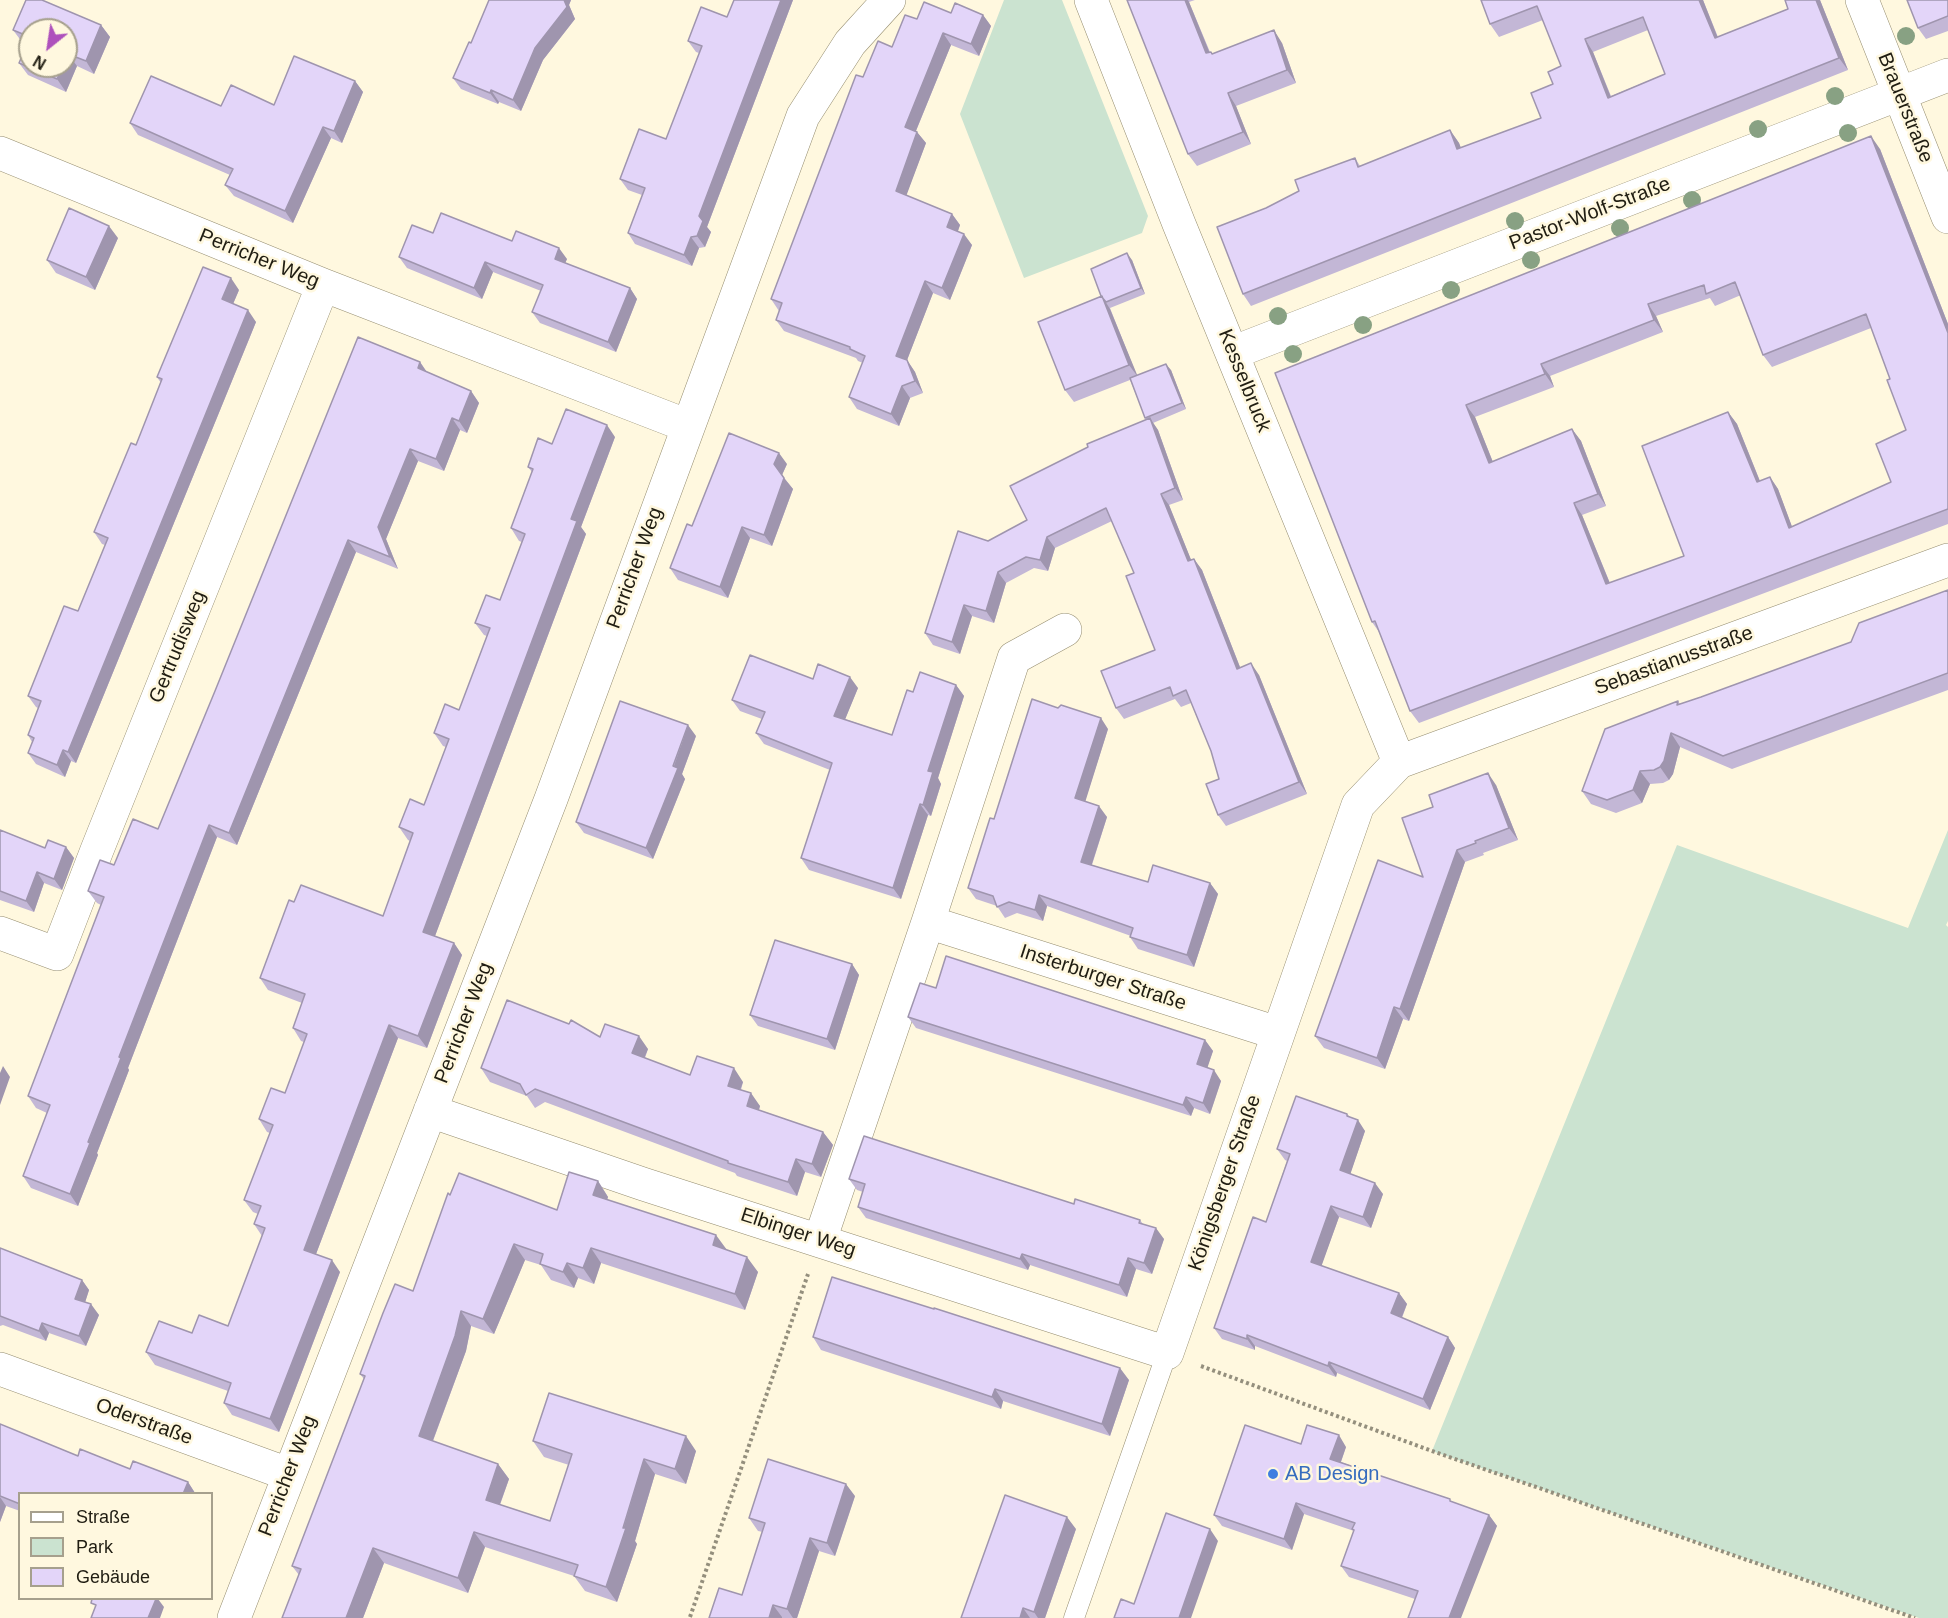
<!DOCTYPE html>
<meta charset="utf-8">
<style>
body{margin:0}
#map{position:relative;width:1948px;height:1618px;overflow:hidden;background:#fff8df;font-family:Arial,sans-serif}
canvas{display:block}
.legend{position:absolute;left:18px;top:1492px;width:195px;height:108px;box-sizing:border-box;background:#fff8df;border:2px solid #a6a08d;margin:0;padding:8px 10px;list-style:none;font-size:18px;color:#201d12}
.legend li{display:flex;align-items:center;gap:12px;height:30px}
.legend b{width:30px;border:2px solid #a6a08d}
.north{position:absolute;left:18px;top:18px;width:60px;height:60px;box-sizing:border-box;background:#fff8df;border:2px solid #a6a08d;border-radius:50%;rotate:210deg;font-size:16px;font-weight:700;line-height:24px;text-align:center;color:#201d12}
.north::after{content:'';display:block;margin:auto;width:21px;height:27px;background:#ae51bc;clip-path:polygon(50% 0,100% 100%,50% 72%,0 100%)}
</style>
<div id="map">
<canvas width="1948" height="1618"></canvas>
<ul class="legend">
<li><b style="height:8px;background:#fff"></b>Straße</li>
<li><b style="height:16px;background:#cbe3d0"></b>Park</li>
<li><b style="height:16px;background:#e3d5f9"></b>Gebäude</li>
</ul>
<div class="north">N</div>
</div>
<script>
const ctx = document.querySelector('canvas').getContext('2d');
ctx.lineJoin = 'round';
function paint(path, color) { ctx.fillStyle = color; ctx.fill(path, 'evenodd'); }
function trace(path, color, width, dash) { ctx.strokeStyle = color; ctx.lineWidth = width; ctx.lineCap = dash ? 'butt' : 'round'; ctx.setLineDash(dash || []); ctx.stroke(path); }
function label(font, color, halo, rows, align = 'center') {
  ctx.font = font + ' Arial,sans-serif'; ctx.lineWidth = 5; ctx.setLineDash([]); ctx.textBaseline = 'middle'; ctx.strokeStyle = halo; ctx.fillStyle = color; for (const [text, x, y, turn = 0] of rows) {
    ctx.save(); ctx.translate(x, y); ctx.rotate((+turn || 0) * Math.PI / 180); ctx.textAlign = isNaN(turn) ? turn : align; if (halo) ctx.strokeText(text, 0, 0); ctx.fillText(text, 0, 0); ctx.restore();
  }
}
const green = new Path2D(`
 M1004,0h58l86,216 -6,17 -118,45 -64,-164z
 M1948,830v91l-2,4 2,2v691h-29l-487,-167 245,-606 231,83z`);
const path = new Path2D(`
 M1201,1366l231,85 483,167
 M690,1617l118,-343`);
const lane = new Path2D(`
 M1074,1618l93,-265`);
const street = new Path2D(`
 M1091,0l88,224 220,538
 M1862,0l86,217
 M0,153l323,132 365,141
 M1232,353l716,-278
 M928,922l349,111
 M0,933l57,21 40,-104 226,-565
 M430,1111l213,73 524,169 191,-548 41,-43 549,-202
 M820,1240l108,-318 86,-264 51,-28
 M0,1369l288,105
 M234,1618l317,-819 252,-683 47,-73 39,-43`);
const trees = [
 [1906,36],
 [1835,96],
 [1758,129],
 [1848,133],
 [1692,200],
 [1515,221],
 [1620,228],
 [1531,260],
 [1451,290],
 [1278,316],
 [1363,325],
 [1293,354]
];
const wall = new Path2D(`
 M489,0h82l-2,5 6,14 -32,41 -22,51 -22,-9 -1,2 -37,-15 -8,-11 18,-35z
 M734,0h59l-86,227 4,5 -6,15 -6,1 -7,18 -57,-22 -7,-11 14,-38 -14,-5 -8,-11 46,-40 33,-86 -3,-1 -8,-11 39,-24z
 M1127,0h68l-6,2 21,50 3,2 69,-11 14,40 -60,23 15,38 -54,22 -9,-12z
 M1481,0h222l15,37 70,-28 -3,-9h35l28,70 -597,236 -8,-12 23,-86 33,-17 56,-33 5,8 90,-36 9,13 2,5 80,-30 12,-34 8,-18 -18,-46 -44,17 -9,-13zM1648,30l17,44 -54,22 -18,-44z
 M1948,0v31l-22,8 -8,-11z
 M983,15l8,11 -12,30 -28,-11 -35,86 10,12 -20,52 46,19 8,11 -2,6 14,14 -22,55 -17,-7 -26,67 8,12 8,21 -13,5 -11,28 -42,-17 -8,-12 14,-34 -5,-2 -2,-3 -72,-27 -8,-11 3,-9 -8,-12 92,-222 54,-58z
 M101,25l9,12 -16,37 -17,-8 -11,26 -38,-17 -9,-12 8,-19 -5,-2 -9,-12z
 M355,81l8,11 -21,51 -11,-5 -38,85 -59,-27 -9,-11 5,-10 -92,-40 -8,-12 91,-17 53,-1z
 M1880,149l68,175v200l-529,199 -9,-12 -31,-79 -7,-10 -97,-249zM1741,295l22,60 9,12 99,-39 19,51 16,51 -15,52 -99,45 -14,-38 -8,-12 -10,4 -23,-57 -9,-12 -44,144 -74,27 -28,-68 24,-9 -25,-65 -9,-12 -79,33 -18,-45 79,-30 -4,-11 113,-44 -7,-16 54,-18 5,8z
 M433,233l79,8 55,18 -2,4 65,25 7,11 -21,53 -76,-29 -8,-11 9,-21 -48,-19 -11,27 -75,-31 -8,-11z
 M118,238l-23,52 -39,-17 -9,-13z
 M1132,260l13,34 -35,14 27,68 34,-6 15,39 -33,14 5,7 25,70 -14,5 22,55 3,-1 8,11 38,97 19,8 48,119 -81,32 -8,-11 1,-36 -8,-28 -20,-48 -10,4 -6,-8 -51,20 -8,-11 39,-58 -21,-77 -22,-52 -57,27 -7,23 -14,-3 -28,15 -12,40 -22,-7 -12,38 -27,-9 -8,-12 63,-92 39,-21 119,-100 -16,-40 -56,22 -9,-12 36,-94z
 M239,290l-6,14 23,18 -180,441 -5,-2 -6,16 -29,-13 -8,-11 4,-11 -4,-7 10,-27 -2,-1 -8,-11 50,-85 27,-66 -3,-1 -8,-12 42,-87 25,-62 -4,-6z
 M420,362l7,10 44,19 8,12 -12,30 -7,-3 -16,41 -26,-10 -32,78 12,30 -42,-17 -119,293 -20,-8 -89,231 1,2 -32,83 1,2 -20,51 -47,-18 -8,-12 24,-63 -11,-5 -8,-12 73,-191 -4,-2 -9,-12 26,-26 44,-36z
 M615,437l-34,90 5,7 -151,402 19,7 8,12 -35,93 -29,-10 -82,216 24,18 -61,160 -47,-17 -8,-12 4,-12 -73,-26 -9,-13 46,-19 36,-7 34,-90 -8,-12 4,-10 -5,-2 -9,-12 26,-67 -3,-1 -8,-13 26,-26 19,-51 -3,-1 -8,-13 9,-25 -34,-13 -8,-12 34,-76 89,14 27,-75 -2,-1 -9,-13 25,-22 22,-58 -3,-1 -9,-13 25,-23 28,-74 -3,-1 -9,-12 25,-23 22,-58 -3,-1 -8,-13 21,-56 -4,-5 24,-23z
 M787,464l-5,11 11,14 -21,57 -22,-8 -22,60 -50,-18 -8,-12 22,-42z
 M1948,590v100l-216,79 -52,-22 -7,27 -4,6 -6,3 -13,1 -8,19 -26,10 -25,-9 -9,-13 96,-90 2,3 21,-7 150,-55z
 M813,679l45,9 -13,31 47,16 21,-43 43,-7 8,11 -26,82 3,6 -10,32 -3,-1 -27,84 -92,-29 -8,-12 29,-88 -66,-26 -8,-11 6,-14 -22,-8 -8,-11z
 M1108,729l-23,72 22,16 -15,48 56,17 62,1 8,11 -24,73 -56,-18 -8,-12 1,-1 -84,-30 -4,15 -26,-8 -12,5 -8,-12 -21,-7 -8,-11 26,-69z
 M696,736l-14,38 3,5 -32,80 -69,-26 -8,-11z
 M1496,785l22,55 -35,13 1,2 -19,7 -56,159 -6,-2 -18,50 -61,-21 -9,-12 108,-159z
 M0,830l45,18 21,-1 8,11 -12,32 -18,-7 -10,29 -34,-12z
 M852,964l7,11 -24,75 -77,-24 -8,-11z
 M936,988l269,52 8,11 -6,16 14,14 -11,33 -16,-6 -3,8 -275,-88 -8,-11z
 M600,1037l48,12 -3,9 45,17 53,7 -2,8 19,16 -1,4 64,22 10,13 -12,32 -16,-5 -8,24 -60,-20 -2,-3 -190,-71 -10,6 -8,-12 -37,-14 -9,-14z
 M1347,1114l18,17 -15,43 33,20 -12,34 -32,-11 -18,49 78,27 8,11 -5,14 46,19 7,11 -25,62 -93,-37 -1,4 -81,-31v4l-33,-11 -8,-11 52,-106 21,-61 -2,-1 -8,-11z
 M849,1179l225,25 66,16 3,4 21,15 -12,35 -16,-5 -9,28 -97,-32 -2,5 -162,-52 -8,-11 5,-15 -6,-2z
 M598,1181l10,16 -1,3 120,50 31,22 -13,38 -144,-47 -7,21 -16,-6 -4,10 -23,-8 -10,-15 -16,-5 -31,74 -23,-8 -5,25 -33,90 65,23 11,15 -9,26 50,16 19,-56 -25,-8 -11,-16 163,10 -10,33 -31,-10 -20,67 2,3 -20,58 -32,-11 -11,-15 -89,-29 -17,46 -84,-30 -21,55h-81l17,-43 -7,-9 72,-187 -4,-5 53,-83 37,-96 107,15z
 M0,1248l82,32 7,10 -4,12 14,13 -13,31 -37,-13 -3,8 -43,-16 -3,1z
 M934,1309l195,71 -19,56 -107,-35 -2,8 -180,-59 -8,-13z
 M0,1424l78,32 110,26 7,11 -175,1v17l-14,-5 -6,16z
 M1301,1444l45,3 -5,15 148,53 8,11 -82,73 -66,-22 -8,-11 13,-35 -50,-17 -12,36 -70,-24 -8,-11z
 M855,1496l-20,60 -16,-5 -22,67h-88l33,-23 21,-63 -5,-1 -9,-13z
 M1076,1529l-31,89h-84z`);
const shadedWall = new Path2D(`
 M564,0h7l-2,5 6,14 -32,41 -22,51 -8,-11 22,-52z
 M781,0h12l-86,227 4,5 -6,15 -8,-11 2,-20z
 M1185,0h3l1,2 26,64 -9,-13z
 M1699,0h4l20,51 -8,-13z
 M1816,0h4l28,70 -9,-12z
 M983,15l8,11 -12,30 -8,-12z
 M101,25l9,12 -16,37 -8,-13z
 M1274,30l8,13 14,40 -9,-13z
 M943,33l8,12 -38,93 -8,-11z
 M1585,39l8,13 23,58 -8,-12z
 M68,54l9,12 -11,26 -9,-13 6,-13h3v-7z
 M355,81l8,11 -21,51 -8,-12z
 M491,90l8,12 -1,2 -8,-11z
 M1228,93l8,13 15,38 -8,-12z
 M323,127l8,11 -38,85 -8,-12z
 M1450,130l9,13 7,18 -9,-12z
 M917,132l9,11 -22,59 -8,-11z
 M1871,136l9,13 68,175v9z
 M952,214l8,11 -5,14 -8,-12z
 M109,226l9,12 -23,52 -9,-13z
 M964,234l8,11 -22,55 -8,-12z
 M691,237l8,11 -7,18 -8,-11z
 M559,248l8,11 -5,11 -7,-11z
 M1127,253l5,7 13,34 -4,-6z
 M485,262l8,10 -11,27 -8,-11z
 M231,278l8,12 -9,21 -8,-12z
 M925,281l8,12 -29,75 -8,-12z
 M630,288l7,11 -21,53 -8,-10z
 M1102,296l8,13 28,68 -9,-12z
 M1648,304l8,12 7,16 -9,-12z
 M248,310l8,12 -180,441 -8,-11z
 M907,360l8,12 8,21 -8,-12z
 M420,362l8,12 -10,-6z
 M1166,364l5,6 15,39 -4,-6z
 M1541,364l9,12 4,11 -9,-13z
 M902,386l8,12 -11,28 -8,-12z
 M471,391l8,12 -12,30 -8,-12z
 M1466,405l9,12 23,58 -9,-12z
 M1728,412l9,12 28,70 -8,-12z
 M452,418l8,12 -16,41 -8,-12z
 M1150,418l8,12 25,70 -8,-12z
 M607,425l8,12 -34,90 5,7 -154,410 -9,-12 148,-413z
 M1572,429l9,12 25,65 -8,-12z
 M410,449l8,12 -32,78 12,30 -8,-12 -12,-30z
 M779,453l8,11 -5,11 -8,-11z
 M1770,477l8,12 19,51 -8,-12z
 M784,478l9,11 -21,57 -8,-11z
 M1161,494l8,11 27,67 -8,-11z
 M1574,503l8,12 33,81 -9,-12z
 M742,527l8,11 -22,60 -8,-11z
 M1047,537l8,11 -7,23 -8,-11z
 M348,540l8,12 -119,293 -8,-12z
 M1194,559l8,11 43,110 -8,-11z
 M998,572l8,11 -12,40 -8,-12z
 M964,605l8,11 -12,38 -8,-12z
 M1251,663l8,12 48,119 -8,-12z
 M850,677l8,11 -16,39 -8,-11z
 M956,685l8,11 -26,82 3,6 -10,32 -8,-11 5,-34z
 M1101,718l7,11 -25,80 -8,-11z
 M688,725l8,11 -14,38 3,5 -32,80 -7,-11z
 M1671,733l9,14 -7,27 -4,6 -9,-13z
 M63,750l8,11 -6,16 -8,-12z
 M1640,771l10,13 -8,19 -9,-13z
 M1488,773l8,12 22,55 -9,-12z
 M920,804l8,11 -27,84 -8,-11z
 M1099,806l8,11 -18,56 -8,-11z
 M209,825l8,12 -89,231 1,2 -32,83 1,2 -20,51 -8,-12 49,-137z
 M66,847l8,11 -12,32 -8,-11z
 M1457,850l8,12 -56,159 -9,-12z
 M37,872l7,11 -10,29 -8,-11z
 M1210,883l8,11 -24,73 -7,-12z
 M1039,895l8,11 -4,15 -8,-11z
 M454,943l8,12 -35,93 -9,-12z
 M852,964l7,11 -24,75 -8,-11z
 M1394,1007l9,12 -18,50 -8,-11z
 M389,1025l9,13 -85,224 -9,-12z
 M639,1036l9,13 -7,17 -9,-13z
 M1205,1040l8,11 -8,24 -8,-11z
 M3,1066l7,11 -10,28v-32z
 M734,1068l9,14 -6,17 -9,-13z
 M1214,1070l7,11 -11,33 -7,-11z
 M751,1093l9,13 -4,13 -9,-13z
 M1186,1097l8,11 -3,8 -8,-11z
 M1358,1120l7,11 -17,50 -8,-11z
 M823,1132l10,13 -12,32 -9,-13z
 M796,1159l9,13 -8,24 -9,-14z
 M598,1181l10,16 -5,13 -10,-15z
 M1375,1183l8,11 -12,34 -8,-11z
 M1331,1206l8,11 -20,56 -8,-11z
 M1156,1228l8,11 -12,35 -8,-11z
 M716,1235l11,15 -14,-5z
 M514,1244l11,16 -31,74 -11,-15z
 M591,1248l10,15 -7,21 -11,-16z
 M1022,1254l8,11 -2,5 -8,-11z
 M747,1257l11,15 -13,38 -10,-16z
 M1128,1258l8,11 -9,28 -8,-12z
 M332,1260l8,12 -61,160 -9,-13z
 M567,1263l11,15 -4,10 -11,-16z
 M82,1280l7,10 -6,19 -8,-10z
 M1399,1293l8,11 -8,20 -8,-11z
 M91,1304l8,11 -13,31 -7,-10z
 M461,1311l10,15 -5,25 -37,100 -10,-15z
 M42,1323l7,10 -3,8 -7,-10z
 M1247,1335l8,11v4l-8,-11z
 M1448,1337l7,11 -25,62 -7,-11z
 M1329,1362l8,11 -1,4 -8,-11z
 M1120,1368l9,12 -19,56 -8,-12z
 M995,1389l8,12 -2,8 -9,-12z
 M1339,1435l7,12 -8,23 -8,-11z
 M686,1436l10,15 -10,33 -11,-15z
 M644,1459l11,15 -20,67 2,3 -20,58 -11,-15z
 M498,1464l11,15 -13,36 -10,-15z
 M188,1482l7,11v1h-12z
 M846,1484l9,12 -20,60 -8,-13z
 M0,1497l6,9 -6,16z
 M1296,1503l8,11 -12,36 -8,-11z
 M1489,1515l8,11 -36,92h-12z
 M1067,1517l9,12 -31,89h-7l-4,-6z
 M1210,1529l8,12 -27,77h-12z
 M474,1532l11,15 -17,46 -10,-15z
 M810,1538l9,13 -22,67h-4l-6,-9z
 M373,1548l11,15 -21,55h-17z
 M156,1599h2l6,8 -4,11h-12z
 M773,1605l9,12v1h-13z
 M1023,1608l7,10h-10z`);
const building = new Path2D(`
 M26,0h16l59,25 -15,36 -18,-7 -2,5v-29h-36v7l-17,-7z
 M489,0h75l3,7 -32,41 -22,52 -22,-10 -1,3 -37,-15 16,-36 2,1z
 M734,0h47l-82,216 4,5 -6,15 -6,1 -7,18 -56,-22 17,-45 -25,-9 19,-50 27,10 36,-93 -14,-5 13,-34 26,10z
 M1127,0h58l21,53 5,-1 1,2 62,-24 13,40 -59,23 15,39 -55,22z
 M1481,0h218l16,38 73,-29 -3,-9h31l23,58 -596,236 -26,-67 49,-19 33,-17 -4,-11 60,-22 3,9 92,-37 7,19 84,-31 -10,-25 22,-9 -5,-12 13,-6 -24,-60 -47,18zM1643,17l22,57 -57,24 -23,-59z
 M1907,0h41v16l-30,12z
 M924,2l27,11 4,-10 28,12 -12,29 -28,-11 -38,94 12,5 -21,59 56,23 -5,13 17,7 -22,54 -17,-7 -29,75 11,4 8,21 -13,5 -11,28 -42,-17 16,-41 -15,-7v-2l-74,-27 6,-17 -11,-4 85,-224 7,2 15,-36 14,6 13,-32 12,4z
 M30,38v28h33l-6,13 -38,-16z
 M294,56l61,25 -21,50 -11,-4 -38,84 -60,-26 8,-16 -103,-46 21,-47 70,30 10,-21 43,20z
 M1871,136l77,197v176l-538,202 -35,-90 -3,1 -97,-249zM1735,282l28,73 103,-41 24,65 -3,1 19,50 -30,14 15,38 -102,46 -19,-51 -13,5 -29,-70 -86,34 42,110 -78,28 -32,-81 24,-9 -26,-65 -83,34 -23,-58 79,-31 -4,-10 113,-44 -6,-16 56,-19 2,9z
 M69,208l40,18 -23,51 -39,-17z
 M441,213l71,28 4,-10 43,17 -4,11 75,29 -22,54 -76,-30 11,-27 -58,-23 -11,26 -75,-31 13,-32 21,8z
 M1127,253l14,35 -35,14 -5,-6 -10,-27z
 M203,267l28,11 -9,21 26,11 -180,442 -5,-2 -6,15 -29,-12 6,-15 -6,-3 13,-34 -13,-5 36,-90 14,5 30,-73 -14,-6 37,-89 5,2 26,-66 -5,-2z
 M1102,296l27,69 -64,25 -27,-68z
 M358,337l62,25 -2,6 53,23 -12,30 -7,-3 -16,41 -26,-10 -32,78 12,30 -42,-17 -119,293 -20,-8 -90,232 2,1 -33,84 2,1 -20,51 -47,-18 27,-71 -22,-9 76,-199 -16,-6 12,-31 14,5 19,-46 25,10 57,-138z
 M1166,364l16,39 -37,15 -15,-40z
 M566,409l41,16 -36,94 6,2 -154,411 31,11 -36,93 -29,-11 -85,225 28,10 -62,159 -46,-16 7,-20 -85,-31 13,-31 33,12 7,-18 29,11 37,-98 -11,-4 7,-18 -17,-6 29,-75 -14,-6 12,-31 14,5 22,-59 -14,-6 12,-34 -45,-16 29,-78 5,2 7,-17 82,31 30,-83 -14,-6 11,-28 14,6 25,-66 -15,-6 11,-29 14,6 31,-82 -15,-5 11,-28 14,5 25,-66 -14,-6 22,-59 -5,-2 10,-29 14,6z
 M1150,418l25,70 -14,6 27,67 6,-2 43,110 14,-6 48,119 -81,33 -12,-31 13,-5 -8,-28 -25,-61 -13,6 -3,-9 -54,21 -15,-37 54,-21 -29,-74 8,-3 -28,-65 -59,29 -7,23 -14,-3 -28,15 -12,39 -22,-6 -12,37 -27,-9 33,-102 30,10 39,-21 -17,-34 78,-39 -1,-3z
 M729,433l50,20 -5,11 10,14 -20,57 -22,-8 -22,60 -50,-19 17,-44 5,2z
 M1948,590v83l-225,83 -52,-23 -7,28 -4,6 -6,3 -14,1 -7,19 -26,10 -25,-9 23,-62 73,-28 -1,4 24,-8 150,-55 8,-19z
 M750,655l63,24 5,-15 32,13 -16,39 58,19 15,-45 6,2 7,-20 36,13 -28,86 5,1 -10,33 -3,-1 -27,84 -92,-30 31,-95 -76,-30 9,-21 -33,-12z
 M1032,699l26,9 3,-3 40,13 -26,80 24,8 -18,56 67,20 5,-17 57,18 -23,72 -57,-18 3,-9 -94,-33 -4,15 -26,-8 -12,5 -4,-11 -25,-8 22,-70 4,1z
 M620,701l68,24 -15,41 5,2 -32,80 -70,-26z
 M1488,773l21,55 -34,13 1,2 -19,7 -57,159 -6,-2 -17,51 -62,-22 63,-176 45,17 -21,-59 31,-11 -4,-12z
 M0,830l45,18 3,-8 18,7 -12,32 -17,-7 -11,29 -26,-10z
 M775,940l77,24 -25,75 -77,-24z
 M946,956l259,84 -8,24 17,6 -11,33 -17,-6 -3,8 -275,-88 12,-34 16,5z
 M507,1000l62,24 2,-4 29,17 5,-13 34,12 -7,17 58,22 7,-19 37,12 -6,18 23,7 -4,13 76,26 -11,32 -16,-5 -8,23 -60,-19v-2l-193,-72 -9,6 -6,-11 -39,-16z
 M1296,1096l51,18v2l11,4 -18,50 35,13 -12,34 -32,-11 -20,56 88,31 -8,20 57,24 -25,62 -94,-37 -1,4 -81,-31v4l-33,-11 39,-111 13,5 24,-68 -13,-5z
 M864,1136l210,68 1,-5 65,21 -1,3 17,5 -12,35 -16,-5 -9,27 -97,-31 -2,5 -162,-52 7,-23 -16,-5z
 M569,1172l29,9 -5,14 123,40 -3,10 34,12 -12,37 -144,-46 -8,20 -16,-5 -4,9 -23,-8 3,-10 -29,-10 -31,75 -22,-8 -6,25 -36,100 79,28 -12,36 64,21 22,-67 -39,-13 16,-48 137,43 -11,33 -31,-10 -21,69h3l-20,59 -32,-11 4,-11 -104,-33 -16,46 -85,-30 -27,70h-64l19,-49 -9,-3 73,-190 -5,-2 23,-61 12,-29 18,7 35,-98 2,2 9,-22 98,37z
 M0,1248l82,32 -7,19 16,5 -12,32 -37,-13 -3,8 -39,-15z
 M832,1277l102,32v-1l186,60 -18,56 -107,-35 -3,8 -179,-60z
 M0,1424l78,32 2,-7 50,20 3,-8 55,21 -5,12h-163v10l-20,-8z
 M1245,1425l56,19 6,-19 32,10 -9,24 120,40v2l39,14 -40,103h-41l10,-27 -77,-25 13,-36 -2,-1 3,-6 -59,-20 -12,36 -70,-24z
 M768,1459l78,25 -19,59 -17,-5 -23,71 -14,-4 -4,13h-60l10,-30 23,7 23,-72 -16,-5z
 M1005,1495l62,22 -33,95 -11,-4 -3,10h-59z
 M1166,1513l44,16 -31,89h-65l7,-19 13,5z
 M92,1599h64l-8,19h-57l5,-13 -5,-2z`);
const markers = [
 [1273,1474,6,"#3f7fe0"]
];
const streetNames = [
 ["Brauerstraße",1905,108,68],
 ["Pastor-Wolf-Straße",1590,214,-21],
 ["Perricher Weg",259,259,22],
 ["Kesselbruck",1244,381,68],
 ["Perricher Weg",635,568,-70],
 ["Gertrudisweg",178,647,-68],
 ["Sebastianusstraße",1674,661,-20],
 ["Insterburger Straße",1103,978,18],
 ["Perricher Weg",464,1023,-69],
 ["Königsberger Straße",1225,1183,-71],
 ["Elbinger Weg",798,1233,18],
 ["Oderstraße",144,1422,20],
 ["Perricher Weg",288,1476,-69]
];
const shopNames = [
 ["AB Design",1285,1474]
];
paint(green, '#cbe3d0');
trace(lane, '#968e71', 21);
trace(street, '#968e71', 34);
trace(path, '#948f7d', 4, [3, 3]);
trace(lane, '#fff', 20);
trace(street, '#fff', 33);
ctx.fillStyle = '#88a183';
for (const [x, y] of trees) { ctx.beginPath(); ctx.arc(x, y, 9, 0, 2 * Math.PI); ctx.fill(); }
paint(wall, '#c3b7d6');
paint(shadedWall, '#9f95ae');
paint(building, '#e3d5f9');
trace(building, '#9f95ae', 1.5);
for (const [x, y, r, color] of markers) { const dot = new Path2D(); dot.arc(x, y, r, 0, 2 * Math.PI); ctx.fillStyle = color; ctx.fill(dot); trace(dot, '#fff8df', 2); }
label('20px', '#201d12', '#fff8df', streetNames);
label('20px', '#366cbe', '#fff8df', shopNames, 'left');
</script>
